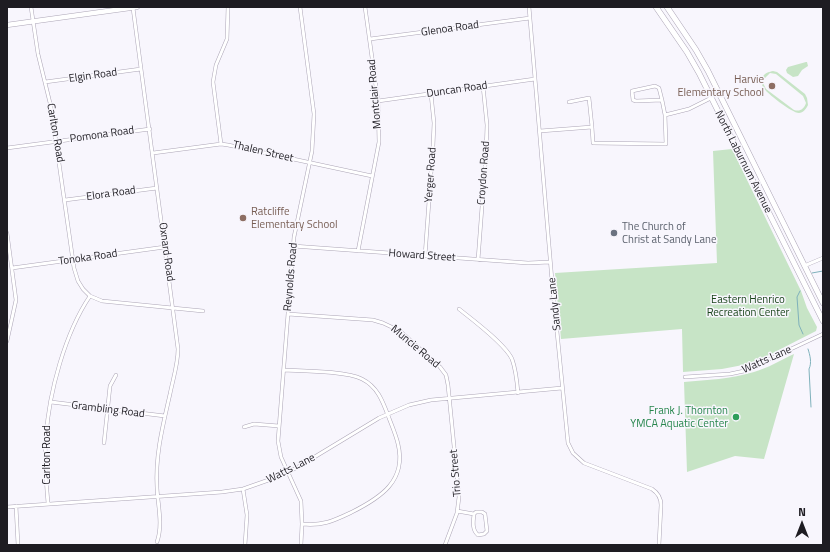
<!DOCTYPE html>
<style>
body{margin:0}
#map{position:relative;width:830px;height:552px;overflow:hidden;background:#f8f6fd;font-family:"Titillium Web",sans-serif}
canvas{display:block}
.frame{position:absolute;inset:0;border:8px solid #1e1c22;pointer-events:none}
.north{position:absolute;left:782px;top:504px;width:40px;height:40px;-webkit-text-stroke:3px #f8f6fd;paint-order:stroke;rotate:0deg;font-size:11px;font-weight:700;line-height:16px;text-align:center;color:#1e1c22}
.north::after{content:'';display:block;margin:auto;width:14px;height:18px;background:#1e1c22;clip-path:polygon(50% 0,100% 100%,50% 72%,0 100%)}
</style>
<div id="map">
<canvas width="830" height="552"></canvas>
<div class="frame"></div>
<div class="north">N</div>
</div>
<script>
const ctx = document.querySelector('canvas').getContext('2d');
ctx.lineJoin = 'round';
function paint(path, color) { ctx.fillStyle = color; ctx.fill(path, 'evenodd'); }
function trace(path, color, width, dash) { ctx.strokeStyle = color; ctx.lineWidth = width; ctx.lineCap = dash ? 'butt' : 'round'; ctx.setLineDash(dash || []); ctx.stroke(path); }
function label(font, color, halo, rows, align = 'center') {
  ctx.font = font + ' "Titillium Web",sans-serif'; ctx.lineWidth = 3; ctx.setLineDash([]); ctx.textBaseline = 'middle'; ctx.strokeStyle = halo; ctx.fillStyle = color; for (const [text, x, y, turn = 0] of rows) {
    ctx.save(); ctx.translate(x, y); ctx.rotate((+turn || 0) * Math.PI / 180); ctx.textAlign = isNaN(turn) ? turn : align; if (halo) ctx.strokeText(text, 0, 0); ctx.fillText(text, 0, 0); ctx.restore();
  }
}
const green = new Path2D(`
 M806,62h1l1,4 -6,4 -4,6 -5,1 -6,-4 -1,-3 2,-3z
 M773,71l4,1 28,22 2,4 1,7c-2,4 -5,8 -9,8 -7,0 -33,-20 -36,-26 -2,-4 -2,-9 1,-12 3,-3 5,-3 9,-4zM770,73l6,1 27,22 3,7c-2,6 -6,9 -12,7l-28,-21 -2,-4v-6z
 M732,149l69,142 6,17 10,19 -1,4 -51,26 -17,7 -26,5 -39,3 -1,-43 -121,10 -6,-66 162,-10 -4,-112z
 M794,354l-30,105 -29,-3 -48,16 -3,-90c23,-2 47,-3 70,-10 14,-4 27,-12 40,-18z`);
const stream = new Path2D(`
 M812,273l11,-2
 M800,291l-3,6 2,28 4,9
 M808,349c2,6 4,14 1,20l2,38`);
const street = new Path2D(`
 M31,7l7,47 13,53 23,161 4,13 5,8 7,7 12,5 101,10
 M300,7l14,107 -2,37 -18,86 -16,204 3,16 20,44 1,23 -1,21
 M529,7l23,274 16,162 5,10 11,10 68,26c6,4 9,9 9,16l-2,40
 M133,8l45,341c0,15 -5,30 -8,45 -7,31 -15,61 -13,94 1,18 6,37 0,54
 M370,39l160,-21
 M45,82l96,-13
 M655,86l4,2 3,12 -26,1 -3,-1 -1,-9z
 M662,100l3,15
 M378,101l157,-22
 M569,102l20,-4 3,29
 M540,131l52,-4 1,16 73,1 -1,-29 24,-6 22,-11
 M221,144l-8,-62 3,-17 11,-26 1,-32
 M7,148l143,-19
 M153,153l68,-9 7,1 144,31
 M65,200l92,-12
 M7,233l9,67 -9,41
 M293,246l235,17 22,-1
 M358,251l21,-109 -1,-41 -13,-94
 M425,256l8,-110 1,-23 -3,-29
 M478,260l8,-107 1,-28 -4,-39
 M804,266l19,-8
 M12,268l153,-21
 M459,309c14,11 46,35 53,50 4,11 5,22 6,34
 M288,314l85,6 10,3 17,8 40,36 6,8 2,10 11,112 -2,16 -12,32
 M284,370c19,1 62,1 78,9 16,8 21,23 27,39 3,8 7,17 9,26 9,37 -18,54 -46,68 -19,9 -29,14 -50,12
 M685,377l45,-3 14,-3 79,-37
 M51,402l114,14
 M244,427l10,-3 25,2
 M104,443l6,-57 6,-11
 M243,489l4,26 -2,30
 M48,503c-2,-22 -4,-44 -2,-66 3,-45 19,-104 44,-141
 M16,506l2,39
 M7,507l215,-15 21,-3 37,-13 18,-9 81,-49 30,-13 22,-5 131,-12
 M457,511l17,3 2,-2h6l3,2 2,17 -3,3 -6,1c-6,-5 -5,-13 -4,-21`);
const secondary = new Path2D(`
 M7,25l130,-18`);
const primary = new Path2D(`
 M656,7l31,45 12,21 124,248
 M667,7l29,43 12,21 115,232`);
const markers = [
 [772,86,4,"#8d6e63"],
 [243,218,4,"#8d6e63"],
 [614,233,4,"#6b7280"],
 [736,417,4,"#2e9e5b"]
];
const streetNames = [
 ["Glenoa Road",450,29,-8],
 ["Elgin Road",93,76,-8],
 ["Duncan Road",457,90,-8],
 ["Montclair Road",375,94,-95],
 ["Carlton Road",55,133,80],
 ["Pomona Road",102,135,-8],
 ["Thalen Street",263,152,13],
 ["North Laburnum Avenue",743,162,63],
 ["Croydon Road",484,173,-86],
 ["Yerger Road",431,175,-86],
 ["Elora Road",111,194,-8],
 ["Oxnard Road",166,252,82],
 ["Howard Street",422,256,4],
 ["Tonoka Road",88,258,-8],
 ["Reynolds Road",291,277,-85],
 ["Sandy Lane",555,304,-96],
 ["Muncie Road",415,347,40],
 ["Watts Lane",767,360,-24],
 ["Grambling Road",108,410,7],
 ["Carlton Road",47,455,-90],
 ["Watts Lane",291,469,-27],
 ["Trio Street",456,473,-95]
];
const educationNames = [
 ["Harvie",764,80],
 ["Elementary School",764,93],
 ["Ratcliffe",251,212,"left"],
 ["Elementary School",251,225,"left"]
];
const worshipNames = [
 ["The Church of",622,227],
 ["Christ at Sandy Lane",622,240]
];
const parkNames = [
 ["Eastern Henrico",748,300],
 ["Recreation Center",748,313]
];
const leisureNames = [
 ["Frank J. Thornton",728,411],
 ["YMCA Aquatic Center",728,424]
];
paint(green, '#c7e4c6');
trace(stream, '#7fb1bb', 1);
trace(street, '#aca5b6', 4);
trace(secondary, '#aca5b6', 5.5);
trace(primary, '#aca5b6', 6);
trace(street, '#fff', 3);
trace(secondary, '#fff', 4.5);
trace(primary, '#fff', 5);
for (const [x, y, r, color] of markers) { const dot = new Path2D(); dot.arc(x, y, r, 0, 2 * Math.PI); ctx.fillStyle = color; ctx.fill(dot); trace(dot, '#f8f6fd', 1.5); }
label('11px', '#1e1c22', '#f8f6fd', streetNames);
label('11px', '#785e54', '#f8f6fd', educationNames, 'right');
label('11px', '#5b616d', '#f8f6fd', worshipNames, 'left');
label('11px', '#19441a', '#f8f6fd', parkNames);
label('11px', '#27864d', '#f8f6fd', leisureNames, 'right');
</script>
